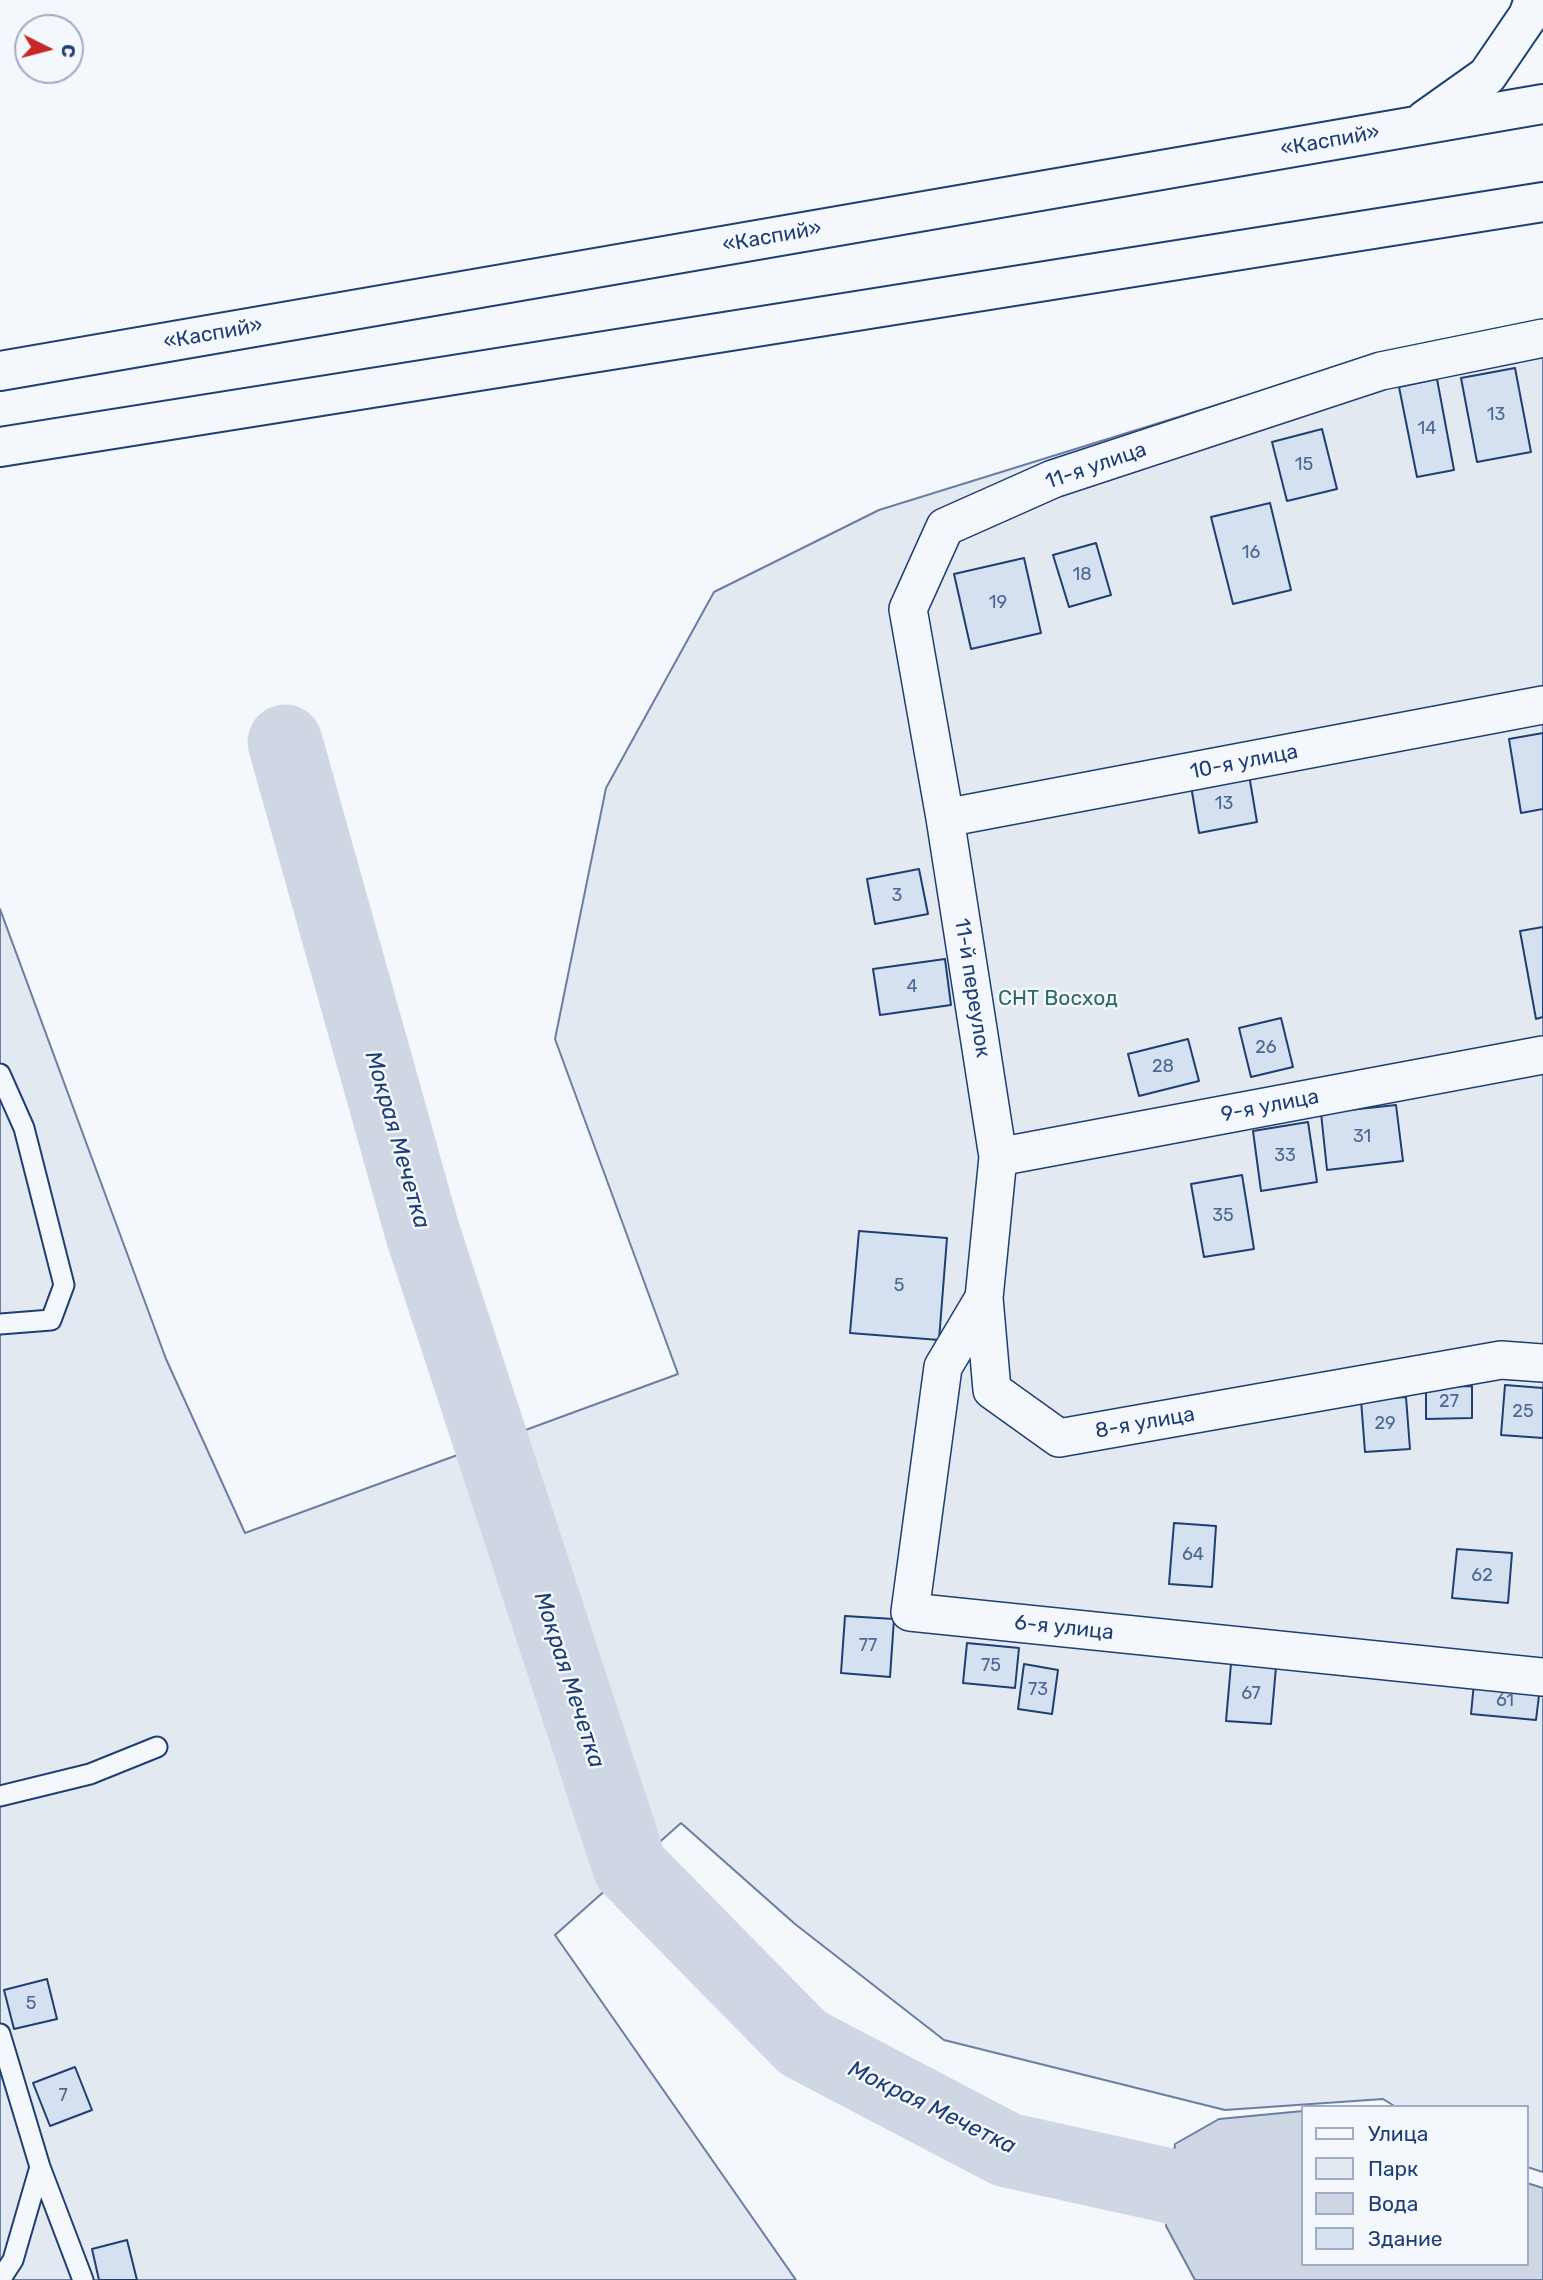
<!DOCTYPE html>
<meta charset="utf-8">
<style>
body{margin:0}
#map{position:relative;width:1543px;height:2280px;overflow:hidden;background:#f4f7fb;font-family:Rubik,sans-serif}
canvas{display:block}
.legend{position:absolute;left:1301px;top:2105px;width:228px;height:161px;box-sizing:border-box;background:#f4f7fb;border:2px solid #9eadc5;margin:0;padding:9px 12px;list-style:none;font-size:21px;color:#1d3f73}
.legend li{display:flex;align-items:center;gap:14px;height:35px}
.legend b{width:35px;border:2px solid #9eadc5}
.north{position:absolute;left:14px;top:14px;width:70px;height:70px;box-sizing:border-box;background:#f4f7fb;border:2px solid #9eadc5;border-radius:50%;rotate:96deg;font-size:19px;font-weight:700;line-height:28px;text-align:center;color:#1d3f73}
.north::after{content:'';display:block;margin:auto;width:24px;height:32px;background:#c62828;clip-path:polygon(50% 0,100% 100%,50% 72%,0 100%)}
</style>
<div id="map">
<canvas width="1543" height="2280"></canvas>
<ul class="legend">
<li><b style="height:9px;background:#f4f7fb"></b>Улица</li>
<li><b style="height:19px;background:#e3e9f0"></b>Парк</li>
<li><b style="height:19px;background:#cfd7e4"></b>Вода</li>
<li><b style="height:19px;background:#d5e0f0"></b>Здание</li>
</ul>
<div class="north">С</div>
</div>
<script>
const ctx = document.querySelector('canvas').getContext('2d');
ctx.lineJoin = 'round';
function paint(path, color) { ctx.fillStyle = color; ctx.fill(path, 'evenodd'); }
function trace(path, color, width, dash) { ctx.strokeStyle = color; ctx.lineWidth = width; ctx.lineCap = dash ? 'butt' : 'round'; ctx.setLineDash(dash || []); ctx.stroke(path); }
function label(font, color, halo, rows, align = 'center') {
  ctx.font = font + ' Rubik,sans-serif'; ctx.lineWidth = 5; ctx.setLineDash([]); ctx.textBaseline = 'middle'; ctx.strokeStyle = halo; ctx.fillStyle = color; for (const [text, x, y, turn = 0] of rows) {
    ctx.save(); ctx.translate(x, y); ctx.rotate((+turn || 0) * Math.PI / 180); ctx.textAlign = isNaN(turn) ? turn : align; if (halo) ctx.strokeText(text, 0, 0); ctx.fillText(text, 0, 0); ctx.restore();
  }
}
const green = new Path2D(`
 M1543,322v1850l-16,-5v-60h-131l-13,-8 -158,11 -281,-70 -149,-116 -114,-101 -126,112 241,345h-796v-1371l166,450 79,174 433,-159 -123,-335 51,-251 108,-196 165,-82 486,-151z`);
const water = new Path2D(`
 M1303,2111v153h224v-81l16,5v92h-348l-29,-54 9,-82 44,-25z`);
const river = new Path2D(`
 M285,742l138,492 207,633 173,176 204,107 163,36 133,42`);
const building = new Path2D(`
 M1515,368l16,84 -54,10 -16,-84z
 M1437,379l17,91 -37,7 -18,-90z
 M1322,429l15,60 -50,12 -15,-59z
 M1270,503l21,87 -58,14 -22,-87z
 M1096,543l15,52 -42,12 -16,-52z
 M1024,558l17,75 -70,16 -17,-75z
 M1543,733v76l-22,4 -12,-74z
 M1249,775l8,47 -58,11 -8,-47z
 M919,869l9,45 -53,10 -8,-45z
 M1543,927v90l-7,2 -16,-88z
 M945,959l6,46 -71,10 -7,-46z
 M1281,1018l12,49 -42,10 -12,-49z
 M1188,1039l11,42 -60,15 -11,-42z
 M1396,1105l7,56 -76,9 -6,-57z
 M1308,1122l9,60 -56,9 -8,-60z
 M1242,1175l12,74 -50,8 -13,-73z
 M859,1231l88,7 -8,102 -89,-7z
 M1505,1385l38,3v50l-42,-3z
 M1472,1386v32l-46,1v-32z
 M1406,1397l4,52 -45,3 -4,-52z
 M1174,1523l42,3 -4,61 -43,-3z
 M1457,1549l55,4 -4,50 -56,-5z
 M845,1616l49,3 -4,58 -49,-4z
 M967,1643l52,5 -4,40 -52,-5z
 M1024,1664l34,6 -6,44 -34,-5z
 M1231,1664l45,3 -5,57 -45,-3z
 M1474,1683l66,4 -4,33 -65,-6z
 M47,1979l10,40 -43,10 -10,-39z
 M75,2067l17,43 -42,16 -17,-43z
 M127,2240l10,40h-38l-7,-31z`);
const lane = new Path2D(`
 M0,1074l24,54 40,157 -13,35 -51,4
 M0,1796l90,-22 67,-27
 M0,2034l40,133 43,113
 M0,2280l13,-20 27,-93`);
const street = new Path2D(`
 M1543,338l-162,33 -328,108 -108,48 -37,82 37,209 53,339 -14,141 8,92 67,48 442,-78 42,3
 M945,818l598,-113
 M998,1157l545,-102
 M984,1298l-41,69 -33,245 633,65`);
const highway = new Path2D(`
 M1425,120l62,-44 41,-60 6,-16
 M0,371l1543,-267
 M0,447l1543,-245`);
const numberNames = [
 ["13",1496,415],
 ["14",1427,429],
 ["15",1304,465],
 ["16",1251,553],
 ["18",1082,575],
 ["19",998,603],
 ["13",1224,804],
 ["3",897,896],
 ["4",912,987],
 ["26",1266,1048],
 ["28",1163,1067],
 ["31",1362,1137],
 ["33",1285,1156],
 ["35",1223,1216],
 ["5",899,1286],
 ["27",1449,1402],
 ["25",1523,1412],
 ["29",1385,1424],
 ["64",1193,1555],
 ["62",1482,1576],
 ["77",868,1646],
 ["75",991,1666],
 ["73",1038,1690],
 ["67",1251,1694],
 ["61",1505,1701],
 ["5",31,2004],
 ["7",63,2096]
];
const streetNames = [
 ["«Каспий»",1330,141,-10],
 ["«Каспий»",772,237,-10],
 ["«Каспий»",213,334,-10],
 ["11-я улица",1096,466,-19],
 ["10-я улица",1244,762,-11],
 ["11-й переулок",972,988,81],
 ["9-я улица",1270,1106,-11],
 ["8-я улица",1145,1423,-10],
 ["6-я улица",1064,1628,6]
];
const parkNames = [
 ["СНТ Восход",1058,999]
];
const waterNames = [
 ["Мокрая Мечетка",397,1140,74],
 ["Мокрая Мечетка",569,1680,72],
 ["Мокрая Мечетка",932,2108,26]
];
paint(green, '#e3e9f0');
trace(green, '#687fa3', 2);
paint(water, '#cfd7e4');
trace(water, '#687fa3', 2);
trace(river, '#cfd7e4', 75);
paint(building, '#d5e0f0');
trace(building, '#1d3f73', 2);
trace(lane, '#1d3f73', 23);
trace(street, '#1d3f73', 40);
trace(highway, '#1d3f73', 42);
trace(lane, '#f4f7fb', 19);
trace(street, '#f4f7fb', 37);
trace(highway, '#f4f7fb', 38);
label('18px', '#4b6792', null, numberNames);
label('21px', '#1d3f73', '#f4f7fb', streetNames);
label('21px', '#2c6c60', '#f4f7fb', parkNames);
label('italic 23px', '#1d3f73', '#f4f7fb', waterNames);
</script>
